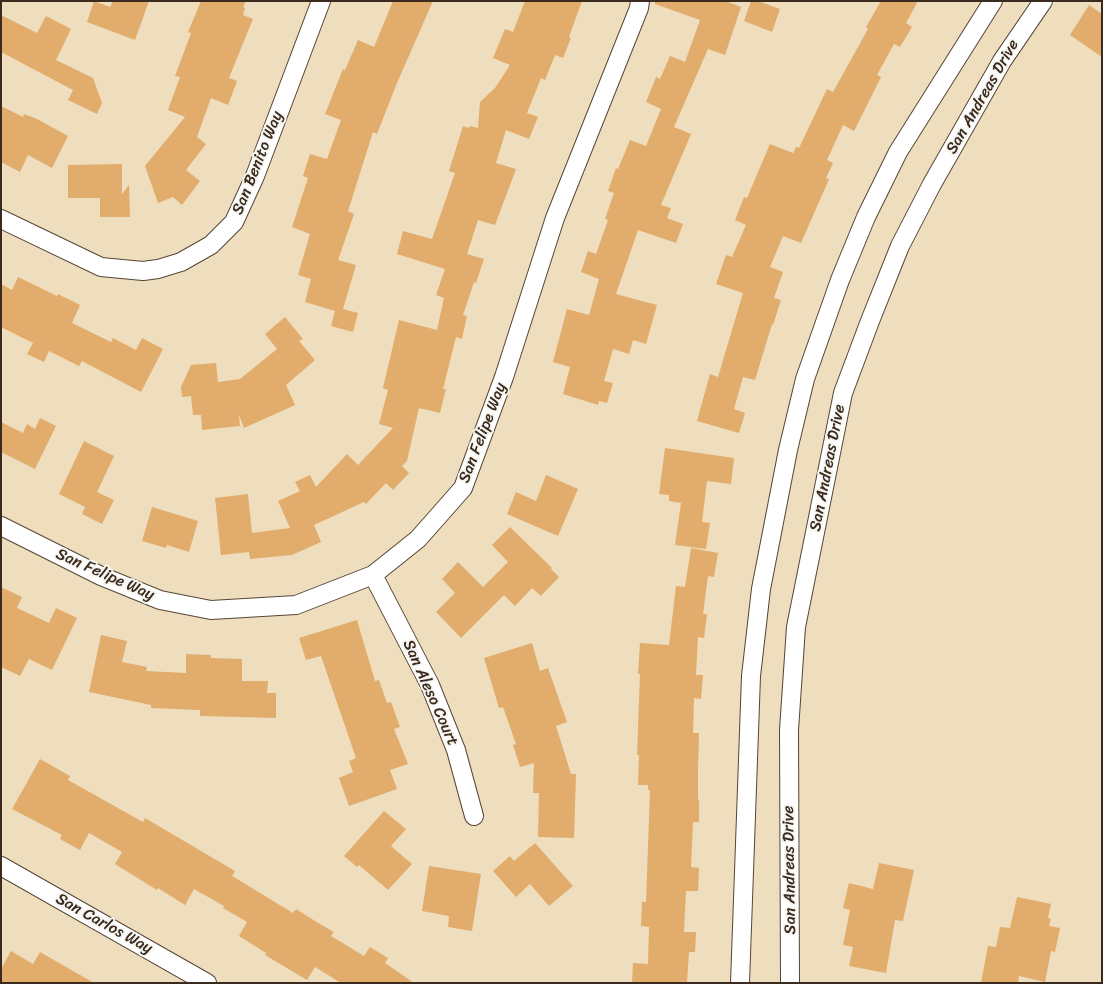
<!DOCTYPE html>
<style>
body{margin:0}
#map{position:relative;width:1103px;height:984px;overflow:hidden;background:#eedebd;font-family:Sriracha,sans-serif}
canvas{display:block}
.frame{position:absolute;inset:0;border:2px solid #3b2a1e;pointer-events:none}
</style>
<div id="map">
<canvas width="1103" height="984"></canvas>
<div class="frame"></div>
</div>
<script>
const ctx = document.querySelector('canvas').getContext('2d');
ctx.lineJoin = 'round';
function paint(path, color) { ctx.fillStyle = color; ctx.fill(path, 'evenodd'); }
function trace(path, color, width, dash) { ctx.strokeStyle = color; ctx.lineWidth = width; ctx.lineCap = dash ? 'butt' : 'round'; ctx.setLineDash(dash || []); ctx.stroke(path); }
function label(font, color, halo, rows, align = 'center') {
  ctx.font = font + ' Sriracha,sans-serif'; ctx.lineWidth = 4; ctx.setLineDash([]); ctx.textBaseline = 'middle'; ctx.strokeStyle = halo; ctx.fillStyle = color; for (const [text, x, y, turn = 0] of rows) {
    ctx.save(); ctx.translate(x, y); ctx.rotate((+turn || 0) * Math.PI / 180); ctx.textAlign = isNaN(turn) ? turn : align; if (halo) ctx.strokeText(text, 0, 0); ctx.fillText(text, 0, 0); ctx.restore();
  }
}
const building = new Path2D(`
 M94,1l16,6 3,-6h36l-14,39 -48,-18z
 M201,1h45l-3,6 2,1 -2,7 10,4 -24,59 8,3 -9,24 -17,-7 -14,39 9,7 -20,26 14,11 -18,24 -9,-8 -15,6 -13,-37 40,-49 -17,-7 12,-33 -5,-1 16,-43 -3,-1z
 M393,1h40l-36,82 -20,51 -4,-2 -25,79 6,3 -16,46 18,5 -13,44 15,4 -5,19 -22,-6 4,-15 -30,-9 6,-23 -13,-4 12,-41 -18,-7 16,-49 -5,-2 7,-22 17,5 14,-39 -16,-6 18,-45 2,1 13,-30 16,7z
 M525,1h57l-13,36 2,1 -8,20 -8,-3 -10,25 -4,-2 -14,35 11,4 -9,22 -23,-9 -10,33 20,6 -21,56 -17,-5 -11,34 17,5 -8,24 -2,-1 -11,33 4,1 -5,23 -6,-2 -13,52h3l-6,24 -21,-5 -12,53 -5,5 7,7 -16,17 -7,-7 -20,21 -2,-2 -50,23 7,17 -29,13 -42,4 -1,-7 -28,3 -6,-57 33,-4 4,39 38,-5 -12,-27 22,-10 -5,-9 15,-7 6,12 31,-33 11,11 35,-37 -14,-4 9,-34 -5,-2 16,-68 38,10 7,-32 -8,-3 9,-26 -48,-15 6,-23 29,8 23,-66 -6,-2 14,-45 6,2 1,-2 8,2 2,-26 15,-14 15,-23 -17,-7 12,-29 8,3z
 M655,1h71l15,6 -16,48 -17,-6 -34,78 17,7 -30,71 10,3 -4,10 16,6 -7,19 -38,-13 -22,64 41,11 -11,39 -13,-4 -4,14 -16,-5 -9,32 9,2 -6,20 -8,-2 -1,4 -35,-11 7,-27 -17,-5 14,-53 22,6 10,-36 -18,-7 7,-21 8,3 12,-34 -3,-1 9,-26 -6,-2 8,-23 2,1 12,-29 16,6 15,-37 -15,-7 10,-25 4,2 10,-23 15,6 15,-42 -45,-16z
 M751,1h7l22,8 -8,23 -28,-11z
 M881,1h37l-12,22 6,4 -12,20 -6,-3 -17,31 4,2 -27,54 -11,-6 -16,35 6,3 -7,15 3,1 -28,64 -18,-7 -13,31 13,5 -9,26 7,2 -8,25 -1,-1 -17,56 -12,-3 -9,32 11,4 -6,20 -42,-12 13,-47 8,3 25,-84 -27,-9 10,-29 6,2 14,-32 -11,-5 9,-23 3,1 23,-54 23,9 3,-6 3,1 28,-59 6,3 35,-63 -2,-2z
 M1089,5l13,9v43l-32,-22z
 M1,15l36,18 9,-17 25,13 -15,31 37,18 9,25 -5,11 -29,-14 5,-10 -72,-38z
 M1,106l22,11 1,-3 13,5 31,17 -16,32 -24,-13 -8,17 -19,-10z
 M122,164v30l7,-9 1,32h-30v-19h-32v-33z
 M18,277l39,19 1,-2 22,11 -8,18 39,19 2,-4 23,12 6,-12 21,11 -22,43 -59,-31 -3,5 -30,-15 -5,11 -17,-8 6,-11 -32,-16v-43l11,6z
 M285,317l18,22 -4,2 16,19 -29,25 9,20 -51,23 -5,-13 1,11 -38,4 -1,-15h-8l-2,-19 -9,1 -1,-10 10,-22 25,-2 2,19 22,-3 37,-30 -12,-15z
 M40,418l16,8 -21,43 -34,-17v-30l22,11 4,-9 8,5z
 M84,441l30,15 -17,36 17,8 -12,24 -20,-10 3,-7 -26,-13z
 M665,448l69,10 -3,26 -24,-3 -5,41 8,1 -4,26 -31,-4 6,-42 -12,-2v-6l-10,-1z
 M546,475l32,14 -20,47 -51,-22 9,-22 20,9z
 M152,507l46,14 -9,31 -22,-7 -1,3 -24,-7z
 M510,527l42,41 -1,1 8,8 -18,19 -9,-8 -17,18 -11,-11 -43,43 -25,-26 19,-19 -13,-14 16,-17 25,25 25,-25 -16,-17z
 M691,548l27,5 -4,24 -6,-1 -5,38h4l-3,24 -6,-1 -2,38h7l-2,24 -7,-1 -1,35h6l-1,36v30l1,1v22h-6l-2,45 8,1 -1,23h-12l-2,41h12l-1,20h-6l-2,31h-55l1,-20 15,1 1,-37 -8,-1 1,-24h4l4,-112h-2v-5h-10l1,-30h-2l3,-81h-2l2,-31 29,2 7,-59 9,1z
 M1,587l21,10 -5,11 32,15 7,-15 21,10 -25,52 -23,-11 -9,17 -19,-9z
 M357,620l18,61 4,-1 8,23 4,-1 9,25 -6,2 14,35 -18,6 7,19 -48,17 -10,-28 14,-6 -4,-11 7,-3 -35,-102 -15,4 -7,-22z
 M101,635l26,6 -5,21 25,5 -1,4 40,2v-19l25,1v3l31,1v22h26l-1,12h9v25l-76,-2v-6l-49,-2v-3l-62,-13z
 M532,643l8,28 8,-3 19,54 -11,4 15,48h5l-2,64 -36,-1 1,-44h-6l1,-30 -14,4 -7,-22 3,-1 -13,-37 -4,1 -15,-50z
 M40,759l30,17 -2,4 75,42 2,-4 90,53 -3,5 61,37 3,-4 19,12 19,11 -3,4 33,20 6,-9 18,11 -3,5 29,20h-73l-26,-16 -8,13 -42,-25 1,-2 -27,-17 8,-14 -24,-14 1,-2 -30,-17 -9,16 -27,-17 -1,2 -42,-26 7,-12 -33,-19 -9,17 -20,-11 2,-4 -50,-26z
 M384,811l22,18 -15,17 21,18 -24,26 -29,-25 -2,2 -13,-11z
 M535,843l38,43 -24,20 -19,-22 -14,13 -23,-26 17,-15 4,5z
 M879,863l35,7 -11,51 -8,-1 -9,53 -37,-7 4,-19 -10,-2 7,-35 -7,-2 6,-25 24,6z
 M429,866l52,8 -9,57 -24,-4 1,-11 -27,-5z
 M1017,897l34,7 -3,14 3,1 -2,7 11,2 -5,24 -4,-1 -6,31 -26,-6 -1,7h-37l7,-37 8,1 4,-20 10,1z
 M11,951l22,13 7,-12 54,31h-93v-14z`);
const minor = new Path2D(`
 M1,219l100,48 42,4 15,-2 23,-7 30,-17 23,-23 21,-46 66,-175
 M1,526l100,50 59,24 51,10 85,-5 77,-30 45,-36 45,-51 41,-111 51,-159 84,-210 1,-7
 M373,575l57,110 26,65 18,66
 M1,866l206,117
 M740,983l11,-307 10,-87 27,-139 17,-71 35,-99 26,-63 32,-65 95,-151
 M790,983l-1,-253 7,-103 47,-234 27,-72 30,-75 32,-62 70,-123 41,-60`);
const streetNames = [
 ["San Andreas Drive",983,97,-60],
 ["San Benito Way",258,163,-68],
 ["San Felipe Way",483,433,-69],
 ["San Andreas Drive",828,468,-79],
 ["San Felipe Way",105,575,24],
 ["San Aleso Court",430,693,66],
 ["San Andreas Drive",790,870,-91],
 ["San Carlos Way",104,924,29]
];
paint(building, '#e1ac6c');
trace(minor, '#564536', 20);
trace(minor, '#fff', 18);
label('16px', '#3b2a1e', '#f6f6f2', streetNames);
</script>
